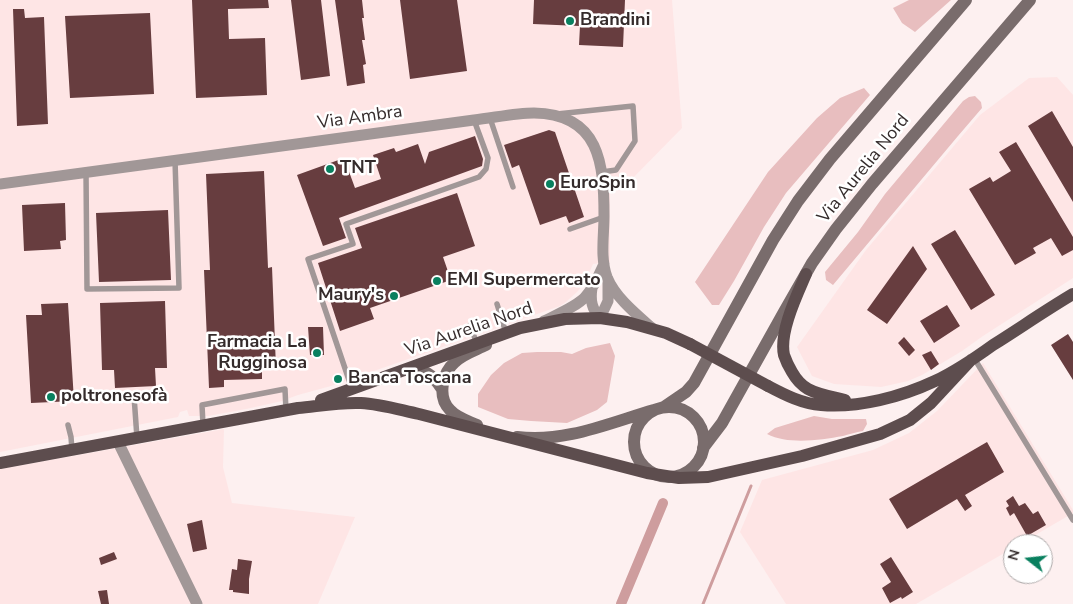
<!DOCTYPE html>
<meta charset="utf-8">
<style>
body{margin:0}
#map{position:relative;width:1073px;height:604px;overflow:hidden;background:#fdf0f0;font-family:"Nunito Sans",sans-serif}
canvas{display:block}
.north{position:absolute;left:1003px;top:534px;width:50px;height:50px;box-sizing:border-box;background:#fff;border:1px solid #aeaaaa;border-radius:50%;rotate:286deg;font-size:14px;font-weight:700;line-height:20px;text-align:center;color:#342b2b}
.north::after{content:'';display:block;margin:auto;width:18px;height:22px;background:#09805f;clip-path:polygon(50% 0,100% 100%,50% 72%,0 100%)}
</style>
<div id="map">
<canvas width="1073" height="604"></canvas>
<div class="north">N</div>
</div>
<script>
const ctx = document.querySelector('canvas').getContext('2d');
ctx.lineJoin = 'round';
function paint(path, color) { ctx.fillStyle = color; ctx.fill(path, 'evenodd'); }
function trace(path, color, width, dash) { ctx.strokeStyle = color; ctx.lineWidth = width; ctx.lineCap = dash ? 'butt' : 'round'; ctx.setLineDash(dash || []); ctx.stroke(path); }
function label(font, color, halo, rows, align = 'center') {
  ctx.font = font + ' "Nunito Sans",sans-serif'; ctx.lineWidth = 5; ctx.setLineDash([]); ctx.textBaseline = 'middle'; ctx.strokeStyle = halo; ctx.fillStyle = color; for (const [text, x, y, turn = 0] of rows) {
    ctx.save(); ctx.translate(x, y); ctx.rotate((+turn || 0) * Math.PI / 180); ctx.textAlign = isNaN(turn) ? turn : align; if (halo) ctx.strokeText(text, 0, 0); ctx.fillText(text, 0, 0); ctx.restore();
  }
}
const built = new Path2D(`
 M0,0h672l10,128 -52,53 -20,-2v83l-17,2 -6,14 -9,13 -12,11 -6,4 -229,80 -33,9 -16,6 -36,8 -38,7h-19l-2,-6 -7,2 -2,5 -178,35z
 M1057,77l16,18v183l-90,58 -21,15 -40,24 -14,6 -27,6 -47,-3 -22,-8 -15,-29 69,-97 114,-135 49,-37z
 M983,363l90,147v3l-53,31h-7v4l-97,56h-130l-46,-72 22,-52 111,-30 36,-17 28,-22z
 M224,429l-1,38 9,36 123,14 -37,87h-318v-135z`);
const green = new Path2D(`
 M909,0h42l-36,32 -13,-9 -9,-15z
 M864,88l6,7 -84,98 -22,34 -30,54 -15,24h-7l-17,-23 73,-110 49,-54 23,-20z
 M975,96l6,6 1,6 -24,28 -125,149 -7,-5 -1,-8 33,-40 27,-38 78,-93 6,-4z
 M610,343l5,13 -8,46 -10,8 -30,13 -36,-2 -23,-2 -30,-12v-13l13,-19 13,-12 18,-10 15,-1h24l11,2 14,-6z
 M814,416l18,3h34l1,5 -4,7c-7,1 -13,3 -20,5 -23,4 -54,9 -76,-2l8,-6z`);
const stream = new Path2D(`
 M703,604l48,-118`);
const canal = new Path2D(`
 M621,604l42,-101`);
const building = new Path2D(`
 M192,0h76l1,8 -41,1v2l1,28 36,-1 2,57 -71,3z
 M291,0h30l9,76 -29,4z
 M335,0h27l2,18h-2l3,22h-3l4,24 -3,1 2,18 -18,3z
 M400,0h57l10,71 -57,8z
 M534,0h91l-2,47 -44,-2 1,-19 -47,-2z
 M13,9h11l1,9 19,-1 4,107 -31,2z
 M150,13l4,81 -84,4 -5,-82z
 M1052,111l21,36v55l-45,-76z
 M549,130l6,2 29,85 -15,6 -3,-7 -26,9 -21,-60 -7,3 -8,-23z
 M475,136l8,23 -1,7 -143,52 7,20 -23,8 -26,-71 47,-17 11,30 26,-9 -8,-24 21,-7 2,4 22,-8 7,20 4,-12z
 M1016,142l57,95v13l-11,6 -11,-18 -18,10 3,5 -21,12 -46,-76 21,-12 3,5 18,-11 -12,-19z
 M264,171l4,97 4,-1 4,101 -14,1v10l-38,1v7l-15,1 -5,-118h6l-4,-96z
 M457,193l18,53 -32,11 8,23 -81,28 4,11 -34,12 -22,-68 44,-15 -7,-20z
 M65,203l1,37 -6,1 1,8 -37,2 -2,-46z
 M168,210l3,70 -72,2 -3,-69z
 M955,230l40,65 -24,15 -40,-66z
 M913,246l14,23 -40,55 -20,-14z
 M165,301l2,67h-12l1,18 -41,2 -1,-18h-12l-2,-67z
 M68,303l6,98 -43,2 -5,-88h16l-1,-11z
 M947,305l13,21 -26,17 -14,-22z
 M308,327h15l1,28h-14z
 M1068,334l5,8v38l-22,-35z
 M904,337l11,13 -6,6 -11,-13z
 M931,351l8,13 -8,6 -9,-15z
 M987,442l17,30 -39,23 7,11 -7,5 -8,-12 -50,30 -18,-30z
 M1013,496l6,10 6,-3 8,11 5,-3 8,14 -19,11 -13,-23 -4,3 -4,-8 3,-2 -3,-5z
 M202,520l5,29 -14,3 -6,-28z
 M114,552l3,7 -16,6 -2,-7z
 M891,557l22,35 -11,7 -1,-2 -11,6 -8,-15 9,-6 -11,-18z
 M238,559l14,2 -3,18v15l-16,-2v-2h-4l3,-21 5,1z
 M107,590l2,14h-8l-3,-13z`);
const service = new Path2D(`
 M557,114l76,-8 2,35 -19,29 -14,2
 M490,118l23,69
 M86,172l1,117 92,-1 -4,-128
 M570,229l34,-12
 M497,304l9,29
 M470,325l7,19
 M974,358l99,162
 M352,389l-44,-130 45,-15 -7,-20 133,-47 7,-8 2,-11 -14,-38
 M134,396l3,42
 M68,425l3,12 1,13
 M203,425l-1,-20 83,-16 1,22`);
const minor = new Path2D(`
 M0,184l474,-64c19,-2 41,-7 60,-7 66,1 70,51 70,103 0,20 -4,42 3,61 8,20 29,37 45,51
 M592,288c-2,13 0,21 8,30l8,-17v-22
 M544,321c12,-6 34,-15 42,-25 8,-9 13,-21 18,-32
 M118,442l79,162`);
const secondary = new Path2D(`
 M406,370c20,-1 25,3 36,19
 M664,407l22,-15 8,-9 79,-143 25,-39 32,-42 136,-159
 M634 442a35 35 0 1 1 70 0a35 35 0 1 1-70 0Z
 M477,425c-9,-4 -20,-7 -27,-15 -13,-13 -8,-37 5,-48 8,-8 21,-12 31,-17
 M517,437c48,6 92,-14 137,-27
 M703,448l19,-25 62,-111 28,-49 24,-34 36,-45 158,-184`);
const primary = new Path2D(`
 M806,274c-9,21 -27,58 -22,81 2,6 5,12 8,17 4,7 9,13 16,17 11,6 25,8 37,11
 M768,386c17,9 35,18 53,19 38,3 80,-8 114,-24 21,-10 40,-23 58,-36 27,-17 53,-35 80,-51
 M321,400l199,-72 45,-9 35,-1 27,4 39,11 24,11
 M0,463l298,-55c21,-2 42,-6 63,-5 19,1 39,7 58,11l228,59 32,5 29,-1 94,-21 78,-22 30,-14 21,-17 40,-43`);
const primaryBridge = new Path2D(`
 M690,344l78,42`);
const markers = [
 [570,21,5,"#09805f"],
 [330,169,5,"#09805f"],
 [550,184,5,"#09805f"],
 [437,281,5,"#09805f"],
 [394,296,5,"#09805f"],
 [317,353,5,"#09805f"],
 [338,379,5,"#09805f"],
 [51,397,5,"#09805f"]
];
const poiNames = [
 ["Brandini",580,21],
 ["TNT",340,169],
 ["EuroSpin",560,184],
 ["EMI Supermercato",447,281],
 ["Maury's",384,296,"right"],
 ["Farmacia La",307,343,"right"],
 ["Rugginosa",307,364,"right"],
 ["Banca Toscana",348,379],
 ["poltronesofà",61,397]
];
const streetNames = [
 ["Via Ambra",360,118,-8],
 ["Via Aurelia Nord",864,169,-51],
 ["Via Aurelia Nord",469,330,-19]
];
paint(built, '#fee5e5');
paint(green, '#e8bebf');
trace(stream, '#ce9d9e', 3);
trace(canal, '#ce9d9e', 10);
paint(building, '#673d3f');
trace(service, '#a19797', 5.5);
trace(minor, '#a19797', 11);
trace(secondary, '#796c6c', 12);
trace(primary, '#5d4d4e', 12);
trace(primaryBridge, '#5d4d4e', 12);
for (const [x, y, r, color] of markers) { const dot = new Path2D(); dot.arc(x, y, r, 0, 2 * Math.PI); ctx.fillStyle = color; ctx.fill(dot); trace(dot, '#fff', 2); }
label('bold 18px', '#342b2b', '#fff', poiNames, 'left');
label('18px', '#342b2b', '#fff', streetNames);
</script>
